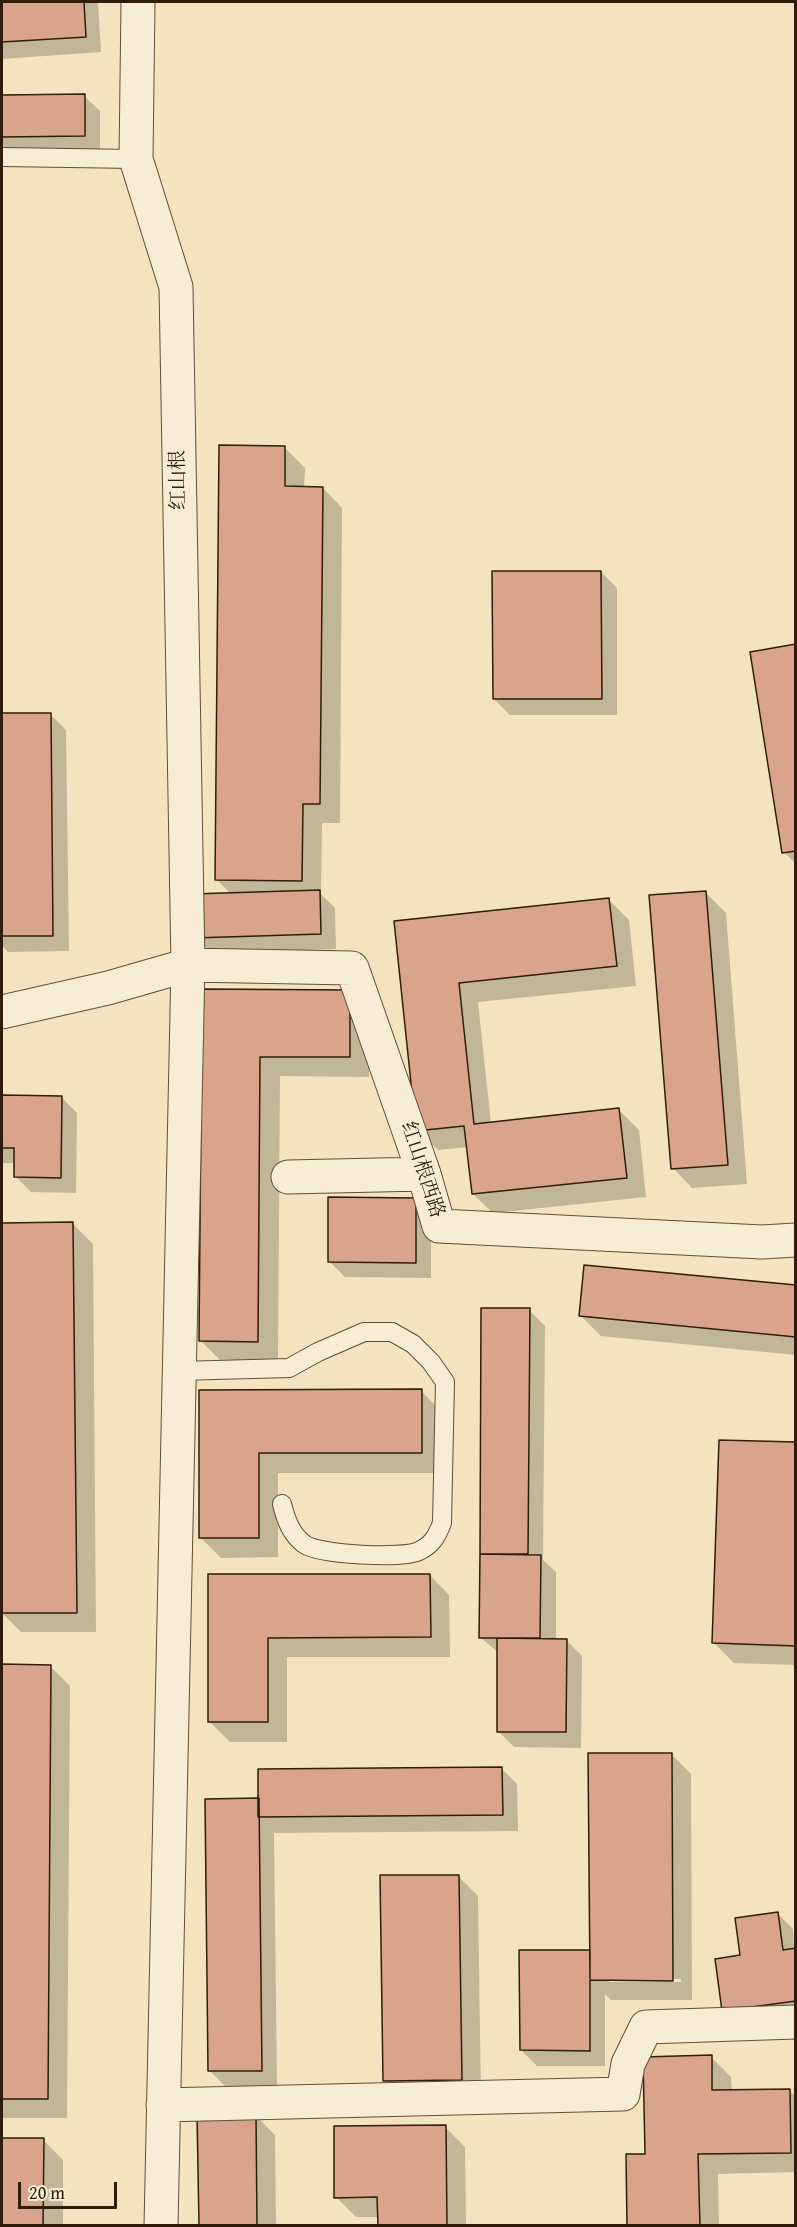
<!DOCTYPE html>
<meta charset="utf-8">
<style>
body{margin:0}
#map{position:relative;width:797px;height:2227px;overflow:hidden;background:#f3e4bf;font-family:"Gentium Book Plus",serif}
canvas{display:block}
.frame{position:absolute;inset:0;border:3px solid #2f1c09;pointer-events:none}
.scale{position:absolute;left:18px;top:2182px;width:99px;height:27px;box-sizing:border-box;border:3px solid #2f1c09;border-top:0;padding-left:8px;font-size:18px;line-height:21px;white-space:nowrap;color:#2f1c09;-webkit-text-stroke:4px #f7edd5;paint-order:stroke}
</style>
<div id="map">
<canvas width="797" height="2227"></canvas>
<div class="frame"></div>
<div class="scale">20 m</div>
</div>
<script>
const ctx = document.querySelector('canvas').getContext('2d');
ctx.lineJoin = 'round';
function paint(path, color) { ctx.fillStyle = color; ctx.fill(path, 'evenodd'); }
function trace(path, color, width, dash) { ctx.strokeStyle = color; ctx.lineWidth = width; ctx.lineCap = dash ? 'butt' : 'round'; ctx.setLineDash(dash || []); ctx.stroke(path); }
function label(font, color, halo, rows, align = 'center') {
  ctx.font = font + ' "Gentium Book Plus","Noto Serif SC",serif'; ctx.lineWidth = 4.5; ctx.setLineDash([]); ctx.textBaseline = 'middle'; ctx.strokeStyle = halo; ctx.fillStyle = color; for (const [text, x, y, turn = 0] of rows) {
    ctx.save(); ctx.translate(x, y); ctx.rotate((+turn || 0) * Math.PI / 180); ctx.textAlign = isNaN(turn) ? turn : align; if (halo) ctx.strokeText(text, 0, 0); ctx.fillText(text, 0, 0); ctx.restore();
  }
}
const shadow = new Path2D(`
 M2,2h96l3,50 -99,7z
 M84,96l16,15v41l-98,1v-56z
 M285,448l20,20 -1,20h19l19,20 -2,315h-18l-1,71 14,14 1,41 -125,4 -16,-16 36,-43 -15,-15z
 M601,572l16,16v127h-107l-16,-16z
 M796,646v218l-12,-12z
 M50,714l16,16 3,221 -61,1 -6,-7v-230z
 M706,893l20,20 21,271 -55,4 -19,-20z
 M609,900l20,20 7,66 -158,16 13,122 128,-14 20,20 7,67 -153,16 -20,-19 -5,-47 -30,3 -20,-20 -23,-208z
 M203,990l166,21v66l-89,-1 -2,285h-57l-20,-20z
 M2,1096l59,1 16,16 -1,80 -45,-1 -16,-16 1,-13h-14z
 M415,1200l16,16v62l-86,-1 -16,-16z
 M2,1224h71l20,20 3,388h-75l-19,-19z
 M796,1287v68l-195,-19 -20,-20z
 M482,1310h47l16,16 -2,234 13,12v68h10l16,16 -1,92 -67,-1 -16,-16 1,-78 -19,-16z
 M200,1391h221l20,20v62h-163v84l-57,1 -20,-20z
 M796,1444v221l-62,-2 -20,-20z
 M209,1575h221l19,20 1,62h-163v85h-57l-20,-20z
 M2,1666h48l20,20 -3,432h-65z
 M671,1754l20,20 1,226h-81l-6,-6v72h-68l-16,-16 68,-98zM609,1979h72v3h-72z
 M501,1768l16,16 1,47 -244,2 3,253 -51,1 -16,-16 50,-271z
 M458,1876l20,20 3,204h-77l-20,-20z
 M777,1913l16,16 3,90 -57,7 2,-69z
 M711,2057l20,20 1,14 57,-1 7,7v75l-78,2 1,52h-90l18,-71z
 M255,2115l20,20 1,91h-76z
 M445,2127l20,20 1,79h-87v-9h-23l-20,-20z
 M2,2139l41,1 20,20v66h-61z`);
const building = new Path2D(`
 M2,2h82l2,35 -84,5z
 M85,94v42l-83,1v-42z
 M219,445l66,1v40l38,1 -3,317h-17l-1,77 -87,-1z
 M492,571h109l1,128h-109z
 M796,644v207l-14,2 -32,-201z
 M2,713h49l2,223h-51z
 M320,890l1,44 -127,4 -2,-44z
 M706,891l22,274 -57,4 -22,-274z
 M609,898l8,68 -158,17 15,141 145,-16 8,70 -155,16 -8,-68 -48,5 -22,-210z
 M202,989l148,1v67h-90l-2,285 -59,-1z
 M2,1095l60,1 -1,82 -47,-1v-29h-12z
 M328,1197l88,1v65l-88,-1z
 M73,1222l4,391h-75v-390z
 M584,1265l212,20v52l-217,-21z
 M481,1308h49l-2,246h-48z
 M422,1389v64h-163v85h-60v-148z
 M719,1440l77,2v204l-84,-3z
 M480,1554l61,1 -1,83h-61z
 M208,1574h222l1,63 -163,1v84h-60z
 M497,1638l70,1 -1,93h-69z
 M2,1664l49,1 -3,434h-46z
 M588,1753h84l1,228 -83,-1z
 M502,1767l1,48 -245,2v-48z
 M259,1798l3,273h-54l-3,-272z
 M380,1875h79l3,205 -79,1z
 M778,1912l5,38 13,-2v53l-74,10 -7,-52 25,-4 -5,-37z
 M519,1950h71v101l-70,-1z
 M712,2055v35l78,-1 1,64 -93,1 2,72h-73l-1,-72h19l-2,-97z
 M197,2114h59l1,112h-58z
 M446,2125l1,101h-69l-1,-29 -43,1v-72z
 M2,2138h42l-1,88h-41z`);
const lane = new Path2D(`
 M2,157l134,2
 M179,1371l110,-3 29,-16 46,-20h28l21,12 18,18 14,20 -3,141c-5,13 -10,22 -23,28 -16,8 -100,4 -115,-7 -13,-10 -18,-24 -22,-40`);
const street = new Path2D(`
 M138,2l-2,157 40,128 12,678 -27,1261
 M2,1012l106,-24 80,-23 164,3 72,206 15,52 323,16 34,-2
 M288,1177l136,-3
 M163,2105l460,-11 5,-30 18,-37 150,-5`);
const streetNames = [
 ["红山根",179,480,-91],
 ["红山根西路",422,1170,72]
];
paint(shadow, '#0003');
paint(building, '#daa48c');
trace(building, '#2f1c09', 1.5);
trace(lane, '#604e36', 20);
trace(street, '#604e36', 35);
trace(lane, '#f7edd5', 18);
trace(street, '#f7edd5', 33);
label('20px', '#2f1c09', '#f7edd5', streetNames);
</script>
